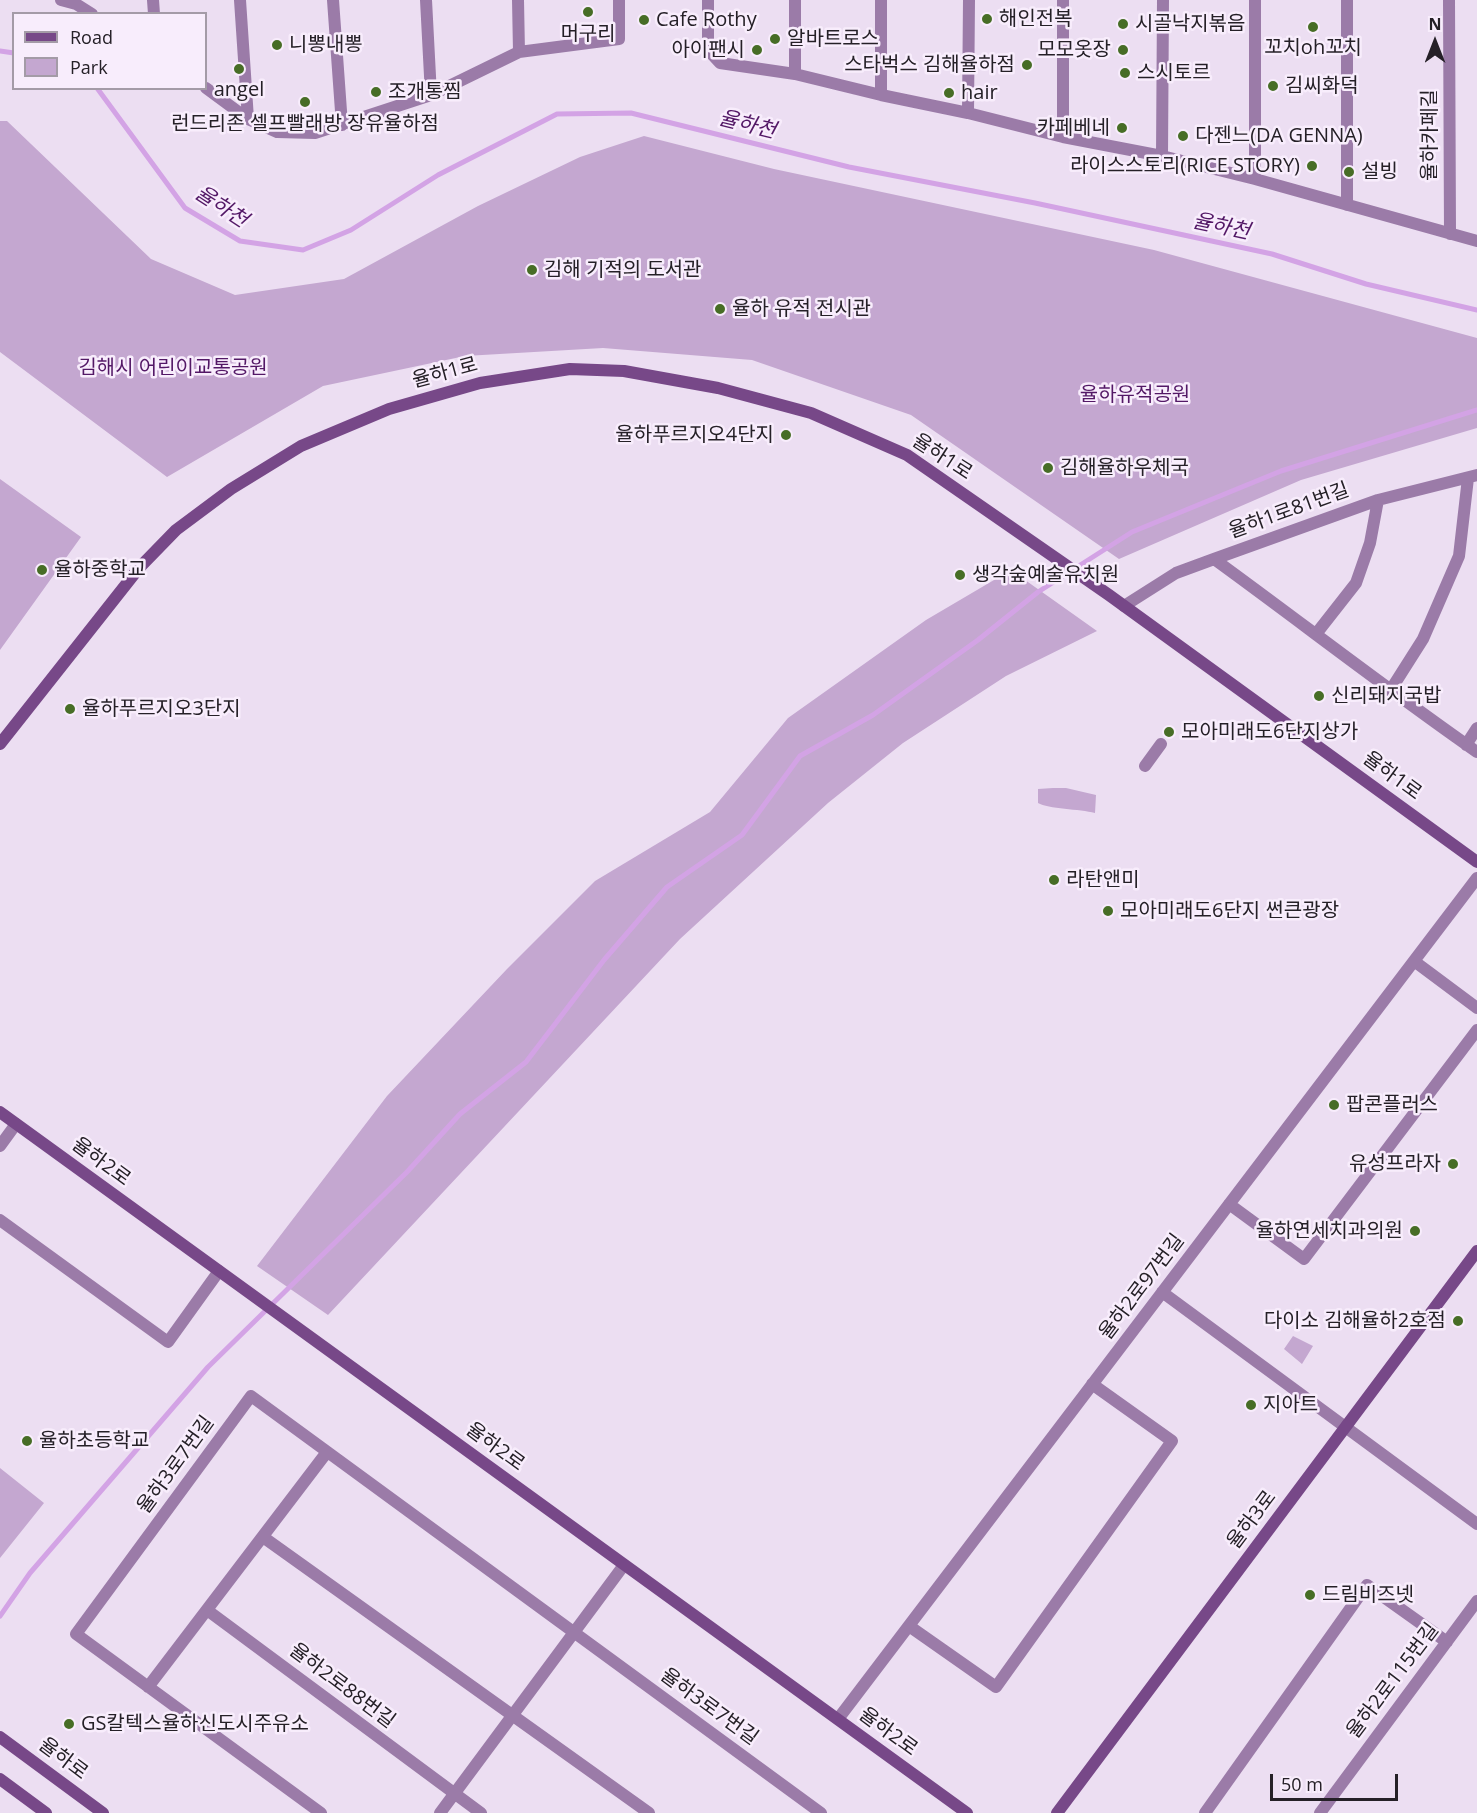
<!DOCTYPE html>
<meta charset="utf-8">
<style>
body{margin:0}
#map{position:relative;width:1477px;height:1813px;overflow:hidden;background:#ecdef2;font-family:"Open Sans",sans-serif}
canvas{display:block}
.legend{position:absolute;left:12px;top:12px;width:195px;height:78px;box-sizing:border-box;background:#f8edfc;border:2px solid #a49ba7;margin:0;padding:8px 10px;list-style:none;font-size:18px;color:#252027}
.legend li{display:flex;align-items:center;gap:12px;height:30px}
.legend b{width:30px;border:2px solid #a49ba7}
.north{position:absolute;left:1405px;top:12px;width:60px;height:60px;-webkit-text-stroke:4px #f8edfc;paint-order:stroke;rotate:0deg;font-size:16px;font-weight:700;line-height:24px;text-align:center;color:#252027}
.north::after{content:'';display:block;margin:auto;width:21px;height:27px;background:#252027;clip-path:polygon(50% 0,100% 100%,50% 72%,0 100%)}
.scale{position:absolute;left:1270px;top:1774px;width:128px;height:27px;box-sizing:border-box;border:3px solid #252027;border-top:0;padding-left:8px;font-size:18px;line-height:21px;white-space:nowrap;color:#252027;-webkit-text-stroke:4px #f8edfc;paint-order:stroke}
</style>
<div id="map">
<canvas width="1477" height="1813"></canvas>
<ul class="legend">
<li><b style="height:8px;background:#774888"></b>Road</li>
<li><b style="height:16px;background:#c4a7d0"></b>Park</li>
</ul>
<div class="north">N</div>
<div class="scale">50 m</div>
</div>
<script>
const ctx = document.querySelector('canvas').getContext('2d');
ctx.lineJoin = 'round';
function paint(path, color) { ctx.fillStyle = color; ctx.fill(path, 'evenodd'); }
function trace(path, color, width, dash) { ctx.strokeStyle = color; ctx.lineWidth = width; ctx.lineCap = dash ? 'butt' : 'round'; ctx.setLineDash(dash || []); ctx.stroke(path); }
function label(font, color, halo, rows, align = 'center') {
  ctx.font = font + ' "Open Sans","Noto Sans KR",sans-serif'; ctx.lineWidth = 5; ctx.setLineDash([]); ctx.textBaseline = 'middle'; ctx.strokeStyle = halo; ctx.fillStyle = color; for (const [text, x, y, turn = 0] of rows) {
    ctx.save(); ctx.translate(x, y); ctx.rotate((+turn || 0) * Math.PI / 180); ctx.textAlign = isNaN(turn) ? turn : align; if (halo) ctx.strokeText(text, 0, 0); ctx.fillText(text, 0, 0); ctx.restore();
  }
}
const green = new Path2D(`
 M0,121h7l144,138 84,36 109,-16 134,-73 102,-49 64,-21 130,33 380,81 323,88v90l-176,52 -182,79 -208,-144 -159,-55 -149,-12 -138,8 -142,30 -156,91 -167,-125z
 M0,479l81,58 -81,113z
 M1011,570l86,61 -91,45 -103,67 -75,60 -148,136 -352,376 -71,-49 130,-170 120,-127 88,-88 115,-69 78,-94 138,-98z
 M1053,788h13l30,7 -1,18c-15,-4 -47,-4 -57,-10v-14z
 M1293,1336l20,10 -11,18 -18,-15z
 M0,1468l44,35 -44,55z`);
const stream = new Path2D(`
 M0,51l14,2
 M97,88l88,120 55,33 63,9 48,-20 87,-55 119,-61 74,-1 218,54 186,36 237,51 94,30 111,26
 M0,1616l30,-43 178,-206 199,-195 53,-58 66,-52 78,-102 63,-73 75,-52 58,-79 73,-41 105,-75 60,-48 94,-60 149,-61 196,-61`);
const street = new Path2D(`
 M61,0l15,4 16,10
 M153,0l1,14
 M240,0l8,119
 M333,0l9,125
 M426,0l5,95
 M518,0l1,52
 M708,0v50l12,13 75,11 86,21 87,18 95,24 99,19 93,23 222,62
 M1255,0v179
 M1449,0l1,234
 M795,74v-74
 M206,88l42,31 29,13 38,1 116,-38 88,-43 100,-13v-39
 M881,95v-95
 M968,113l1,-113
 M1063,137v-137
 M1162,156l1,-156
 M1347,205v-205
 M1214,559c88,64 174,131 263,193
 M1124,606l52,-33 38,-14 164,-59 99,-25
 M1316,634l40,-51 14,-40 8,-43
 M1390,691l33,-52 36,-83 9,-78
 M1466,745l11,-17
 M1145,766l16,-22
 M1414,961l63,47
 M0,1146l16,-22
 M1229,1204l75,55 173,-229
 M0,1220l168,122 51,-71
 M1162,1292l315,232
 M263,1537l386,276
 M207,1610l274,203
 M909,1626l87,61 176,-246 -80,-57
 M148,1687l179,-235
 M838,1719l639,-841
 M321,1813l-245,-179 175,-238 570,417
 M440,1813l184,-248
 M1205,1813l162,-228 80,57
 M1320,1813l157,-212`);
const secondary = new Path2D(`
 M0,744l139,-176 37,-38 55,-41 70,-43 88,-37 91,-26 90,-14 54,2 94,17 93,25 96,42 202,140 368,267
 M0,1112l967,701
 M0,1737l103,76
 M0,1779l46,34
 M1057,1813l420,-562`);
const markers = [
 [588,12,6,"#476d26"],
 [987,19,6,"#476d26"],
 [644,20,6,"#476d26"],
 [1123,24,6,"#476d26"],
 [1313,27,6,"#476d26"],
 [775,39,6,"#476d26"],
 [277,45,6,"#476d26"],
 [757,50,6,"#476d26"],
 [1123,50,6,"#476d26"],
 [1027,65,6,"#476d26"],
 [239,69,6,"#476d26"],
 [1125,73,6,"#476d26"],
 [1273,86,6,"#476d26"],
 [376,92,6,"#476d26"],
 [949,93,6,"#476d26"],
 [305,102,6,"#476d26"],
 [1122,128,6,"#476d26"],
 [1183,136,6,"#476d26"],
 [1312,166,6,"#476d26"],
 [1349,172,6,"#476d26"],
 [532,270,6,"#476d26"],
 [720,309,6,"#476d26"],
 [786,435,6,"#476d26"],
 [1048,468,6,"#476d26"],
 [42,570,6,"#476d26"],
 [960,575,6,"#476d26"],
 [1319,696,6,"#476d26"],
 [70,709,6,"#476d26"],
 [1169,732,6,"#476d26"],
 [1054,880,6,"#476d26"],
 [1108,911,6,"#476d26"],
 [1334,1105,6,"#476d26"],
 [1453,1164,6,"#476d26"],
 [1415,1231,6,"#476d26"],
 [1458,1321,6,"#476d26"],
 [1251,1405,6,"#476d26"],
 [27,1441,6,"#476d26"],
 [1310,1595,6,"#476d26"],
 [69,1724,6,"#476d26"]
];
const poiNames = [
 ["해인전복",999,19],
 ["Cafe Rothy",656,20],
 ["시골낙지볶음",1135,24],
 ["머구리",588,34,"center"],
 ["알바트로스",787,39],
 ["니뽕내뽕",289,45],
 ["꼬치oh꼬치",1313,48,"center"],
 ["아이팬시",745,50,"right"],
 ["모모옷장",1111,50,"right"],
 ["스타벅스 김해율하점",1015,65,"right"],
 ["스시토르",1137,73],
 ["김씨화덕",1285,86],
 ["angel",239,90,"center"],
 ["조개통찜",388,92],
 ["hair",961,93],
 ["런드리존 셀프빨래방 장유율하점",305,124,"center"],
 ["카페베네",1110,128,"right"],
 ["다젠느(DA GENNA)",1195,136],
 ["라이스스토리(RICE STORY)",1300,166,"right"],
 ["설빙",1361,172],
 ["김해 기적의 도서관",544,270],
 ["율하 유적 전시관",732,309],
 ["율하푸르지오4단지",774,435,"right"],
 ["김해율하우체국",1060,468],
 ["율하중학교",54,570],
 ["생각숲예술유치원",972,575],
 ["신리돼지국밥",1331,696],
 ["율하푸르지오3단지",82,709],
 ["모아미래도6단지상가",1181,732],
 ["라탄앤미",1066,880],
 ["모아미래도6단지 썬큰광장",1120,911],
 ["팝콘플러스",1346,1105],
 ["유성프라자",1441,1164,"right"],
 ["율하연세치과의원",1403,1231,"right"],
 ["다이소 김해율하2호점",1446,1321,"right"],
 ["지아트",1263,1405],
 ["율하초등학교",39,1441],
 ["드림비즈넷",1322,1595],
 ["GS칼텍스율하신도시주유소",81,1724]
];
const streetNames = [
 ["율하카페길",1430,135,-90],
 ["율하1로",445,373,-15],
 ["율하1로",942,457,33],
 ["율하1로81번길",1289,511,-20],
 ["율하1로",1392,776,36],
 ["율하2로",101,1162,36],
 ["율하2로97번길",1142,1287,-53],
 ["율하2로",495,1447,36],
 ["율하3로7번길",176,1465,-54],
 ["율하3로",1252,1520,-53],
 ["율하2로115번길",1393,1681,-53],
 ["율하2로88번길",342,1686,37],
 ["율하3로7번길",709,1707,36],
 ["율하2로",888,1732,36],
 ["율하로",63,1759,37]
];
const parkNames = [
 ["김해시 어린이교통공원",173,368],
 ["율하유적공원",1135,395]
];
const waterNames = [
 ["율하천",747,125,14],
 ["율하천",221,207,33],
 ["율하천",1221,227,12]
];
paint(green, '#c4a7d0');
trace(stream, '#d3a3e5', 5);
trace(street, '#9b7ba8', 12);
trace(secondary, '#774888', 12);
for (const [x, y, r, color] of markers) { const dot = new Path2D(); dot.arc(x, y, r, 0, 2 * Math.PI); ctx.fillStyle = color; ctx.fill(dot); trace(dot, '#f8edfc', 2); }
label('20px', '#252027', '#f8edfc', poiNames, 'left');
label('20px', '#252027', '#f8edfc', streetNames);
label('20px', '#531866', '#f8edfc', parkNames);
label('italic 21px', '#531866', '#f8edfc', waterNames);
</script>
